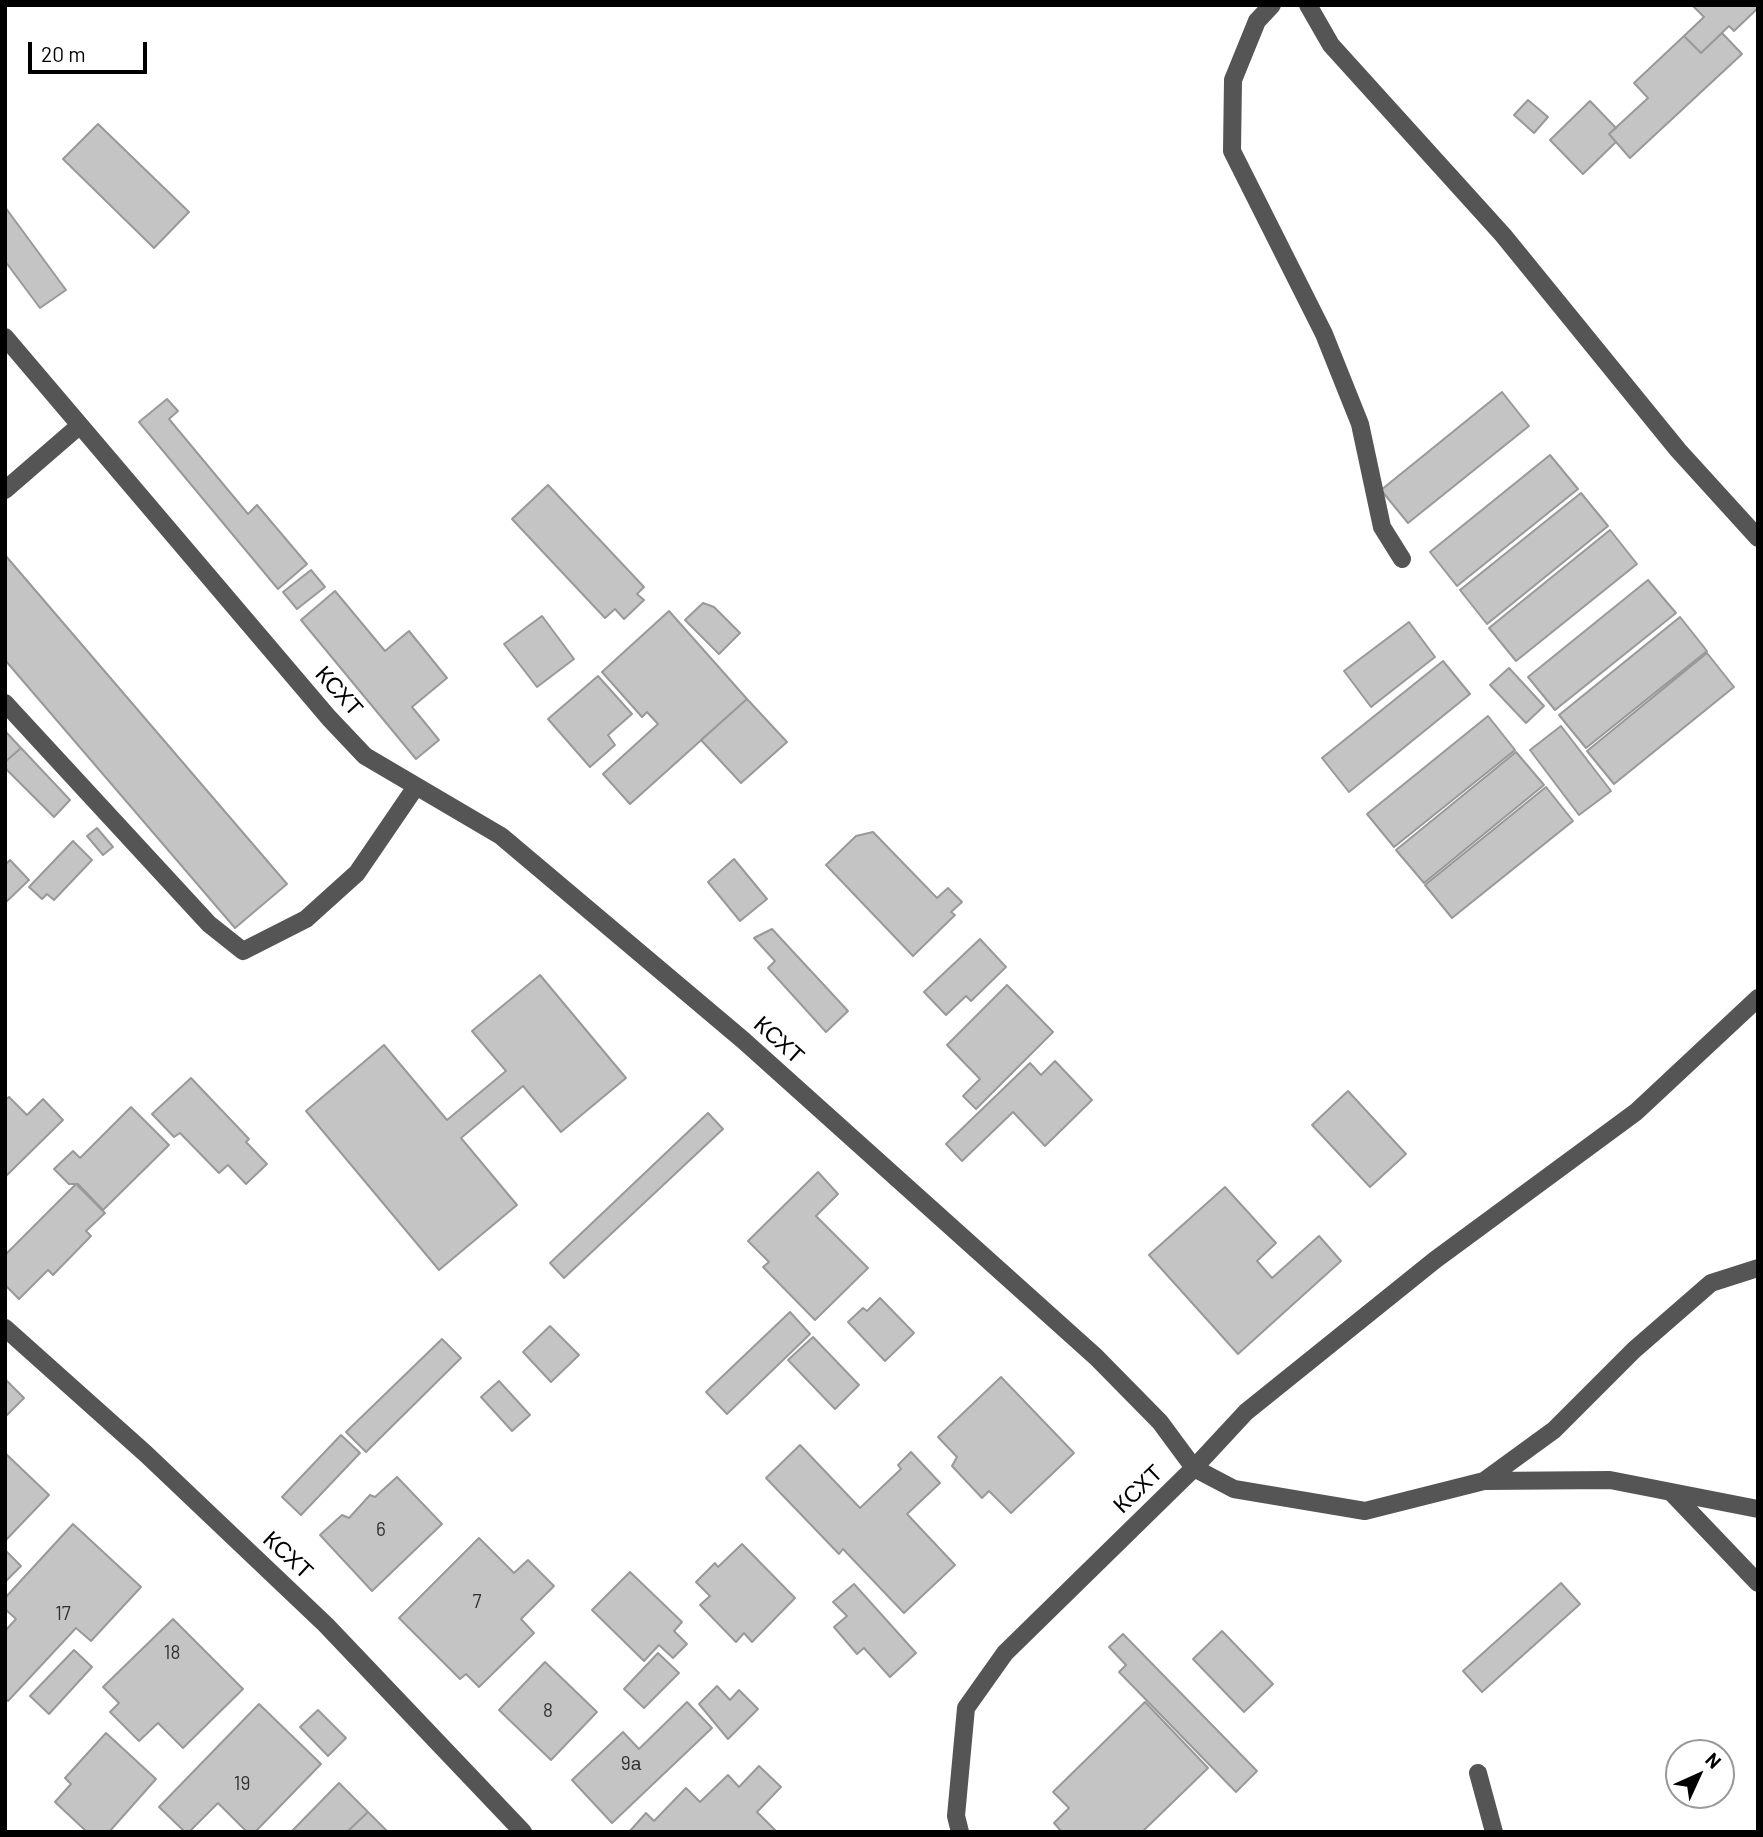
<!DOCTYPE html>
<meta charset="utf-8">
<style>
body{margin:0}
#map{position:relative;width:1763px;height:1837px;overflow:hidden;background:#fff;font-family:Barlow,sans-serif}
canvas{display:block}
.frame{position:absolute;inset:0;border:7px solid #000;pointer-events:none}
.north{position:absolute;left:1665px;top:1739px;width:70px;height:70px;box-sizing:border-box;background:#fff;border:2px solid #999;border-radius:50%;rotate:45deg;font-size:19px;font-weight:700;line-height:28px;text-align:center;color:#000}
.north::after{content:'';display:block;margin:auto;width:24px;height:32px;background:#000;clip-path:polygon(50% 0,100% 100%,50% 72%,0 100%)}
.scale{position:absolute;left:28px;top:42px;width:119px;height:32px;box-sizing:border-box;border:4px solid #000;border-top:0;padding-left:9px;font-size:21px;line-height:24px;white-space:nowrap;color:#000;-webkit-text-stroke:5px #fff;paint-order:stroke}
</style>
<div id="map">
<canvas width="1763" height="1837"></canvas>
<div class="frame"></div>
<div class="north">N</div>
<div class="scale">20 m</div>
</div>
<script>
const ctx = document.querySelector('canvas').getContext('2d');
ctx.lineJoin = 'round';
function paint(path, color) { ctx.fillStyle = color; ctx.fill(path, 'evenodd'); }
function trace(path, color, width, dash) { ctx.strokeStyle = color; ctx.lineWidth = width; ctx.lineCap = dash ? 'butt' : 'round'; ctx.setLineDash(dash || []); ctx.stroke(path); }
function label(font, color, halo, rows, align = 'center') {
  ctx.font = font + ' Barlow,sans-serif'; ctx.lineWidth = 5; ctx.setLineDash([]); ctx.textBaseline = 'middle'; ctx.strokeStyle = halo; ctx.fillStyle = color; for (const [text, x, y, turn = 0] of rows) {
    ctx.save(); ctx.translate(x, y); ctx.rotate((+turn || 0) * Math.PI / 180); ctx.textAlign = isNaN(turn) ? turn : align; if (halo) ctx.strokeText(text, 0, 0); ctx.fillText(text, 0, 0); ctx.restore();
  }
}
const building = new Path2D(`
 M1692,5h66v3l-24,23 -5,-5 -28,27 -17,-17 20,-19z
 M1722,33l20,21 -112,104 -21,-24 39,-36 -14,-15 50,-47 17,17z
 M1528,100l20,17 -14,16 -20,-18z
 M1590,101l26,27 -7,6 7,8 -33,32 -33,-34z
 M98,124l91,88 -35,36 -91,-89z
 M5,207l61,83 -26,18 -35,-47z
 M1502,392l27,34 -121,97 -27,-33z
 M167,399l11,12 -9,8 79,95 9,-9 50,59 -29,25 -139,-167z
 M1550,455l28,34 -121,97 -27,-34z
 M548,485l96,102 -7,7 7,6 -20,19 -9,-10 -10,9 -93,-99z
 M1581,493l27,33 -121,98 -27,-34z
 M1610,530l27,34 -121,97 -27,-33z
 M5,555l282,329 -52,44 -230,-268z
 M311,570l14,17 -28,22 -14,-17z
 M1648,580l28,33 -121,97 -27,-33z
 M335,591l50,60 24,-20 38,47 -35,29 27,33 -23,19 -115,-139z
 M703,603l11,4 26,26 -21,21 -34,-34z
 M669,611l78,88 -117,105 -27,-30 55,-50 -11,-12 -5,5 -40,-45z
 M542,616l32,43 -37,28 -33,-43z
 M1680,617l27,34 -121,97 -27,-33z
 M1409,622l26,35 -64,50 -27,-36z
 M1707,653l27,34 -120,97 -27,-33z
 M1443,661l27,33 -121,98 -27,-34z
 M1509,668l35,38 -18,17 -36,-38z
 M598,676l34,38 -24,21 7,10 -25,22 -42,-48z
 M747,699l40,43 -46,41 -40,-43z
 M1488,716l27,34 -121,97 -27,-33z
 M1561,726l50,65 -32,24 -49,-65z
 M5,731l16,17 -16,14z
 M21,748l49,52 -16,17 -49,-49v-6z
 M1516,752l28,33 -120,98 -28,-33z
 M1546,787l27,34 -121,97 -27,-33z
 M97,828l16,19 -10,8 -16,-19z
 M873,832l64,66 11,-10 14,14 -11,10 4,3 -42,41 -87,-91 30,-29z
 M73,841l19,19 -38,40 -7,-6 -5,5 -13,-12z
 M734,859l33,40 -27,22 -32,-39z
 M10,860l19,20 -24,23v-38z
 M772,929l76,82 -22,21 -58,-64 7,-7 -21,-23z
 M980,939l26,28 -35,34 -5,-5 -20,19 -22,-23z
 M540,975l86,103 -65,54 -38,-46 -62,52 56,67 -78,65 -133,-159 78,-66 63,75 59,-49 -34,-40z
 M1007,985l46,47 -77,77 -13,-13 17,-17 -33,-34z
 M1055,1061l37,39 -47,46 -32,-34 -51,49 -16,-17 84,-81 11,12z
 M191,1078l58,61 -3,3 21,22 -21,20 -18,-19 -9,8 -39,-40 -6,4 -22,-23z
 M1348,1091l58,63 -36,33 -58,-62z
 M9,1097l18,18 16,-16 20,21 -58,57v-77z
 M131,1107l38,38 -66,65 -25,-26h-9l-15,-15 19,-18 7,7z
 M708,1113l15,16 -159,149 -14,-15z
 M818,1172l20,22 -22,22 52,52 -53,52 -52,-53 6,-5 -21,-21z
 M76,1184l29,29 -19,18 5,5 -38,39 -5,-5 -29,29 -14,-14v-30z
 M1225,1187l51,56 -19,18 15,17 47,-42 22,25 -103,93 -89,-99z
 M880,1298l34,35 -29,28 -37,-39 15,-14 4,3z
 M790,1312l20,22 -83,80 -21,-22z
 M550,1326l29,29 -28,27 -28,-30z
 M813,1337l46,48 -24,24 -47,-49z
 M442,1339l19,19 -95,94 -20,-20z
 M1001,1377l73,76 -63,60 -22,-22 -7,7 -30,-32 5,-9 -19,-20z
 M5,1379l19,19 -19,19z
 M499,1381l31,34 -18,16 -31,-34z
 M341,1435l19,18 -59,62 -19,-18z
 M800,1445l60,63 41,-39 -3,-4 13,-13 29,31 -33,31 48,51 -51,48 -61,-64 -4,5 -73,-76z
 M5,1453l44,42 -44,46z
 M397,1477l45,47 -70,67 -52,-56 22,-20 7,3 21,-23 5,2z
 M73,1524l68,63 -50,54 -15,-13 -68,73 -3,-3v-67l11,-12 -11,-10v-11z
 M479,1538l35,35 14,-13 26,26 -33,33 13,14 -55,54 -13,-13 -6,5 -61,-61z
 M742,1544l53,54 -43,44 -8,-9 -8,9 -36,-37 10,-9 -14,-14 19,-19 3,4z
 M5,1550l16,16 -16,16z
 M630,1572l52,50 -8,9 13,13 -14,14 -14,-13 -15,16 -52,-51z
 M1561,1583l19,21 -98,88 -19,-21z
 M854,1584l62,69 -26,24 -26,-29 -7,6 -23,-27 13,-11 -14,-14z
 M173,1619l70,70 -60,59 -25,-25 -19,18 -29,-29 9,-9 -16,-16z
 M1222,1631l51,53 -29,28 -51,-53z
 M1123,1634l134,137 -21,21 -117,-120 7,-7 -17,-18z
 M74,1650l18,17 -43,47 -19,-18z
 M658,1653l21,20 -35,35 -20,-19z
 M545,1662l52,50 -46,48 -52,-50z
 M717,1686l13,14 9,-10 19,19 -30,30 -29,-35z
 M687,1702l25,26 -100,95 -40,-43 51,-48 16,17z
 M1145,1702l63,66 -66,64h-80l-8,-9 15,-15 -16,-16z
 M259,1704l62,60 -66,68h-8l-29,-29 -29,29h-4l-26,-25z
 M318,1710l28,28 -18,18 -28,-29z
 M106,1733l50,46 -47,53h-22l-32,-30 16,-18 -6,-6z
 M759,1766l22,21 -24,25 20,20h-148l17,-19 8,8 32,-33 14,14 28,-27 11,12z
 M339,1783l29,29 -21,20h-56z
 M368,1812l20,20h-41z`);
const minor = new Path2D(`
 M1272,5l-15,16 -24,59 -1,71 92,183 36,90 22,103 20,32
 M1308,5l23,40 172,190 175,215 80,88
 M5,337l324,381 36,38 136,80 242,204 353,317 64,65 34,46 40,21 131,22 119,-30 126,-1 148,29
 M5,490l74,-64
 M5,703l204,221 34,27 63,-32 51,-46 58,-85
 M5,1328l141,126 180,171 197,207
 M1484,1481l70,-51 80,-80 77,-67 47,-15
 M1671,1492l87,91
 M1478,1773l16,59
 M960,1832l-4,-16 10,-108 39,-55 189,-185 52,-56 189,-152 201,-148 122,-114`);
const numberNames = [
 ["6",381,1530],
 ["7",477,1602],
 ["17",63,1614],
 ["18",172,1653],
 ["8",548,1711],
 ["9а",631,1764],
 ["19",242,1784]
];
const streetNames = [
 ["КСХТ",339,691,48],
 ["КСХТ",779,1040,42],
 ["КСХТ",1138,1489,-44],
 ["КСХТ",288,1555,43]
];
paint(building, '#c4c4c4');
trace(building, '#999', 2);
trace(minor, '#555', 18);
label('19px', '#313131', null, numberNames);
label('23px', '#000', '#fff', streetNames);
</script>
